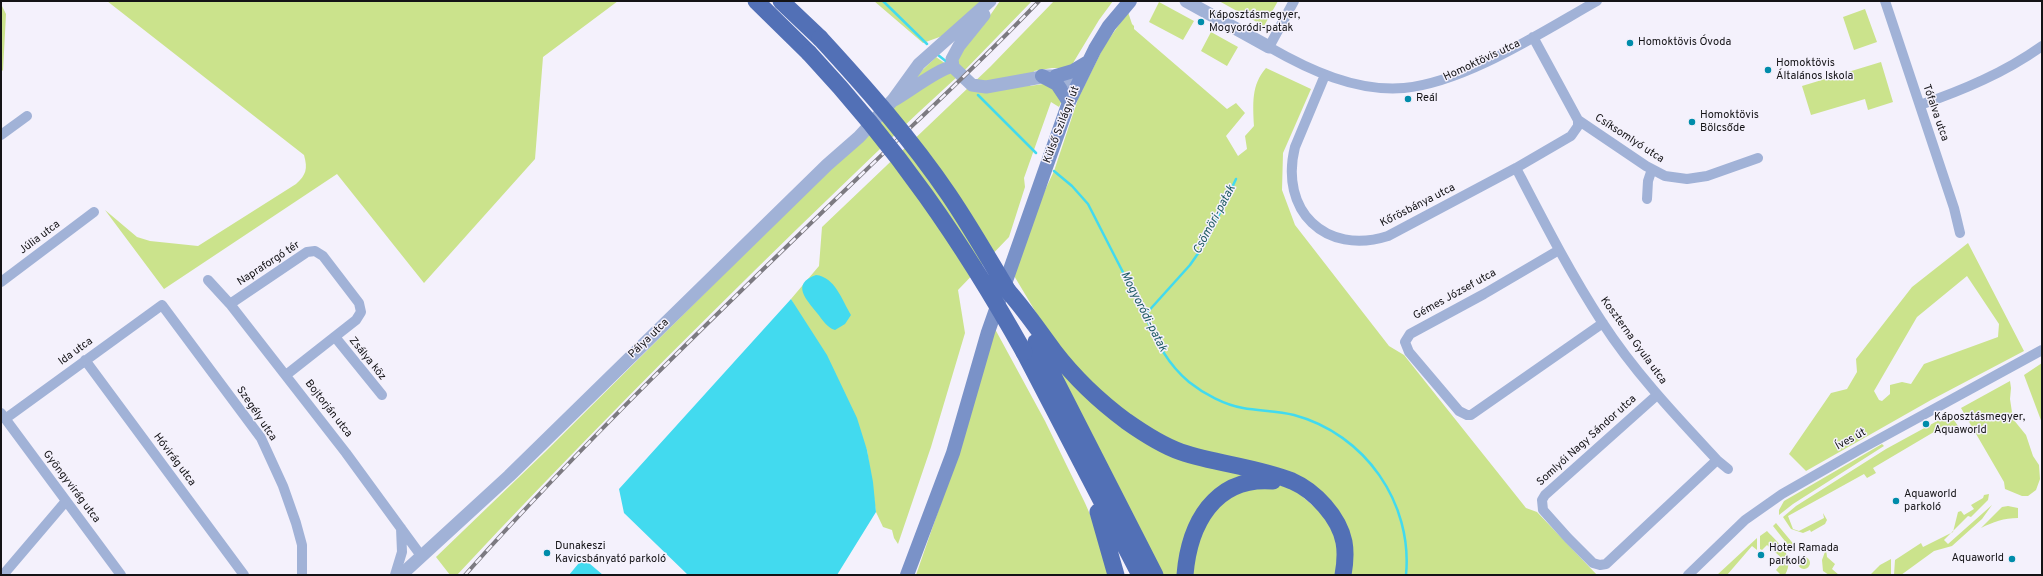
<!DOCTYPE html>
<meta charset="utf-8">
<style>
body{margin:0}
#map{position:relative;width:2043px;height:576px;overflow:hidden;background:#f4f1fc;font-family:Overpass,sans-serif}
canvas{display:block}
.frame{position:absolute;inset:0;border:2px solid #141316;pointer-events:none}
</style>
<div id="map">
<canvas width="2043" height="576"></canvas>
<div class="frame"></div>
</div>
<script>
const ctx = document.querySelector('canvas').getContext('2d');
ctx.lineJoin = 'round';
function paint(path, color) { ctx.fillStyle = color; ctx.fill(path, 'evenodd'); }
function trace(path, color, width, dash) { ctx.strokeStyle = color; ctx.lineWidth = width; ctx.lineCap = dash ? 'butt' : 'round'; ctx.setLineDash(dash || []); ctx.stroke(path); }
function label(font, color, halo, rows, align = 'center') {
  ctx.font = font + ' Overpass,sans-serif'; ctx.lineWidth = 3; ctx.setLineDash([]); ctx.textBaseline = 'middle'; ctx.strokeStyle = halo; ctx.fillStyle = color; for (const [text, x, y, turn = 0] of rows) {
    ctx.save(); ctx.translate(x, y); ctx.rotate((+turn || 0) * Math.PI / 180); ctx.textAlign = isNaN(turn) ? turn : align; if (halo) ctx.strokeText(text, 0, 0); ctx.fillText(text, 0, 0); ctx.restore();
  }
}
const green = new Path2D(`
 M107,1h511l-75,56 -8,102 -111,124 -87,-109 -173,115 -59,-79 32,27 13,4 48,5 98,-62c10,-9 12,-15 8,-29z
 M874,1h107l-36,34 -22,8z
 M1000,1h32l-70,72 -7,-15 27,-31z
 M1054,1h59l-14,19 -29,48h-18l-18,3 -4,15 13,-2 8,1 12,13 -4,9 -8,-5 -27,76 1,9 -16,50 -51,53 7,43 -34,114 -33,97 -4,-6 -2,-8 -9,-3 -7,-15 -9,-62 -76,-151 28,-33 3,-39 168,-160z
 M1219,1h59l-14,25z
 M1159,2l35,19 -11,19 -34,-18z
 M1,4l5,10 -3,57 -2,-2z
 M1865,9l12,33 -23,8 -11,-33z
 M1128,12l4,12 2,2v3l93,80 9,-6 9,10 -19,23 12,20 9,-7 -2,-13 9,-10c-1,-22 -3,-41 12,-58l45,21 -28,64 -1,37 13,35 94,121 15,9 122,153 11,4 60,63h-250l-24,-78 -143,-49 -53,-30 -71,-72 -43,-72 26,-71 15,-32 24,-72 26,-53z
 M1211,32l27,15 -11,19 -26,-15z
 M936,57l10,7 -38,20z
 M1881,62l12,40 -25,8 -3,-11 -54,16 -9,-29z
 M949,71l8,6c-54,49 -106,100 -159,151 -116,113 -230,228 -341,347h-7l-14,-18 109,-105 351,-349z
 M1968,243l56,108 -93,49 -125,71 -17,-17 42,-61 16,-4 10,-17 -1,-13 56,-72zM1967,276l32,48 -1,13 -74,27 -13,20 -9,-2 -12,3v9l-8,7 -3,-1 -5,-9 43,-74z
 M995,329l50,92 40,82 18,41 7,31h-194l25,-72z
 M2042,363v60l-18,-48z
 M1058,369l66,57 129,49 -34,16 -39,84h-18z
 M2010,381l1,7 -1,11 3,20 13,16 7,21 6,9 1,14 -4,11 -8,6h-6l-17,-7 -1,-7 -43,-74z
 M1950,414l10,15 -7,3 -5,-1 -4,-5 -71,42 3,5 -9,5 -3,-4 -76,42 5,13 6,2 25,-13 -1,-5 4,7 -2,4 -14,8 -1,-2 -7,3 -12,-4 -8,-12 13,-11 90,-57z
 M1882,444l2,2 -91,58 -14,11v-5l5,-9z
 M1265,485l18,1 13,5 29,25 13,27 -2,32h-147l7,-38 30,-41z
 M1989,494l-1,6 -17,17 -3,-1 -24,24 4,4 44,-39 -10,14 -30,27 -18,5 -33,24h-7l1,-15 26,-17 2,4 30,-15 5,-20 3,-1 3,4 10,-6 -3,-4 12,-7 1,-3z
 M2008,506l10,2v10c-14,0 -25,4 -37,10l21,-21z
 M1776,523l20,24 -4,3 -19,-24z
 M1767,531c12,13 29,25 18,44h-4l-5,-5 8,-10 -17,-15 -5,5 -2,-1v-13z
 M1757,538v12l-5,-4 -25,29h-10z
 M1826,549l1,8 8,7 -3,5 7,6h-10l-6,-4 -1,-11z
 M1798 563a6 6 0 1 1 12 0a6 6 0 1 1-12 0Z
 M1891,559v16h-21l10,-10z`);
const water = new Path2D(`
 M816,275c19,2 26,25 35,40l-6,9 -10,6c-8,-2 -13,-11 -18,-17 -10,-13 -27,-29 -1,-38z
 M791,299l36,56 30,63 10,32 6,32 3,30 -39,63h-149l-64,-62 -5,-24z
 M583,558l20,17h-34z`);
const stream = new Path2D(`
 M883,1l44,43
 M938,55l9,7
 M978,95l58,58
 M1054,171l18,15 16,18c17,33 33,65 50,97 16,32 23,57 51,81 15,12 36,23 54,26 17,3 35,3 51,7 71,19 119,88 112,160
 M1145,315l45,-50 16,-23 30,-63`);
const minor = new Path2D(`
 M1294,1l-25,46c40,23 87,45 135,41 62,-6 138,-56 193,-87
 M1885,1l69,207 6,25
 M1533,37l45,83 68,46 19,10 22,3 20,-3 51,-18
 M1325,75l-30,72c-16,63 30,109 93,89l128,-68 55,-32 7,-10v-6
 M1920,105c43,-15 84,-32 122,-59
 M1,135l26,-19
 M1516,168c27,52 54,105 86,154 33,51 75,95 115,138l11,9
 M1647,199l1,-18 4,-12
 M1559,250l-75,44 -74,40 -5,8 4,10 50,59 8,4h4l132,-92
 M208,280l22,24 116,149 76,104
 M1,282l93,-70
 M230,304l77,-52 8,-1 8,5 36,47 2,9 -5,8 -70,55
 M335,337l47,58
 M85,360l159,215
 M1657,395l-112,100 -3,5 1,10 25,28 25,25 7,2 6,-1 111,-104
 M1,413l120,162
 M5,419l157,-114 99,133 22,48 13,37 6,22v30
 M3,575l63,-74
 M395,575l7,-23 -1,-24
 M1688,575l57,-55 37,-26 77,-44 183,-100`);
const tertiary = new Path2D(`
 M1186,1l83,46
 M984,15l-25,31 -7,13 1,8 19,18 14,2 61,-11h9l22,8
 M894,100c13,-7 48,-34 59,-33
 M401,575l108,-99 318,-311 32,-28 34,-37 26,-36 71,-63`);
const secondary = new Path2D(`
 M1042,76l15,8 12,18
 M1056,76l17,-5 15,-9
 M907,575l46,-122 35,-121 81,-230 26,-53 14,-23 21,-25`);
const trunk = new Path2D(`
 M756,1l53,52
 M781,1l39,37
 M1008,291c17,19 31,40 46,60 20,26 45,50 72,70 17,12 35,24 55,31 36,12 76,15 111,29 23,10 47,36 52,61 2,11 1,22 -1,33
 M1036,342l119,233
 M1024,352l116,223
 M1098,512l18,63
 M1185,575c4,-50 29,-99 88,-94`);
const rail = new Path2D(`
 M465,575c126,-141 263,-272 399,-403 59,-57 119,-112 175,-171`);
const trunkBridge = new Path2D(`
 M820,38c46,50 91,101 129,157 21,31 40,64 59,96
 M809,53c87,93 153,188 215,299`);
const markers = [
 [1201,22,4,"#008caa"],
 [1630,43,4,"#008caa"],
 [1768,70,4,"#008caa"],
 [1408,99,4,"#008caa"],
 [1692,122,4,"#008caa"],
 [1926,424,4,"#008caa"],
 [1896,501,4,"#008caa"],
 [547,553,4,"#008caa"],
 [1761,555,4,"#008caa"],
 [2012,559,4,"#008caa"]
];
const poiNames = [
 ["Káposztásmegyer,",1209,16],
 ["Mogyoródi-patak",1209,29],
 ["Homoktövis Óvoda",1638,43],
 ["Homoktövis",1776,64],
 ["Általános Iskola",1776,77],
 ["Reál",1416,99],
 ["Homoktövis",1700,116],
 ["Bölcsőde",1700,129],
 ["Káposztásmegyer,",1934,418],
 ["Aquaworld",1934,431],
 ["Aquaworld",1904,495],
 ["parkoló",1904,508],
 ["Dunakeszi",555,547],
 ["Kavicsbányató parkoló",555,560],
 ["Hotel Ramada",1769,549],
 ["parkoló",1769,562],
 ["Aquaworld",2004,559,"right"]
];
const streetNames = [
 ["Homoktövis utca",1482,61,-25],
 ["Tófalva utca",1935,113,71],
 ["Külső Szilágyi út",1062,125,-69],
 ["Csíksomlyó utca",1629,139,33],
 ["Kőrösbánya utca",1418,206,-27],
 ["Júlia utca",40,238,-37],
 ["Napraforgó tér",269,264,-33],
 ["Gémes József utca",1455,295,-29],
 ["Pálya utca",649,339,-44],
 ["Koszterna Gyula utca",1633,341,54],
 ["Ida utca",76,352,-36],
 ["Zsálya köz",367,359,51],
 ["Bojtorján utca",328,409,52],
 ["Szegély utca",256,414,56],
 ["Íves út",1851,440,-29],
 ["Somlyói Nagy Sándor utca",1587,441,-42],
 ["Hóvirág utca",174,460,53],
 ["Gyöngyvirág utca",71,487,53]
];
const waterNames = [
 ["Csömöri-patak",1215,220,-62],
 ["Mogyoródi-patak",1143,312,63]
];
paint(green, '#cbe38c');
paint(water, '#42daef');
trace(stream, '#42daef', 2.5);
trace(minor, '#a1b2d7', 10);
trace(tertiary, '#a1b2d7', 13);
trace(secondary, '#7a92c8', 14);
trace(trunk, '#5270b6', 17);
trace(rail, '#7c7a81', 4);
trace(rail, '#f4f1fc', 2.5, [8]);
trace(trunkBridge, '#5270b6', 17);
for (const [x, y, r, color] of markers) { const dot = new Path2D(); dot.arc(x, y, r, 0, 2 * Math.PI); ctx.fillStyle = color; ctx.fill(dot); trace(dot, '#f4f1fc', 1.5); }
label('11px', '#141316', '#f4f1fc', poiNames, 'left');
label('11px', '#141316', '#f4f1fc', streetNames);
label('italic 12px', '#1f5b64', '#f4f1fc', waterNames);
</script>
